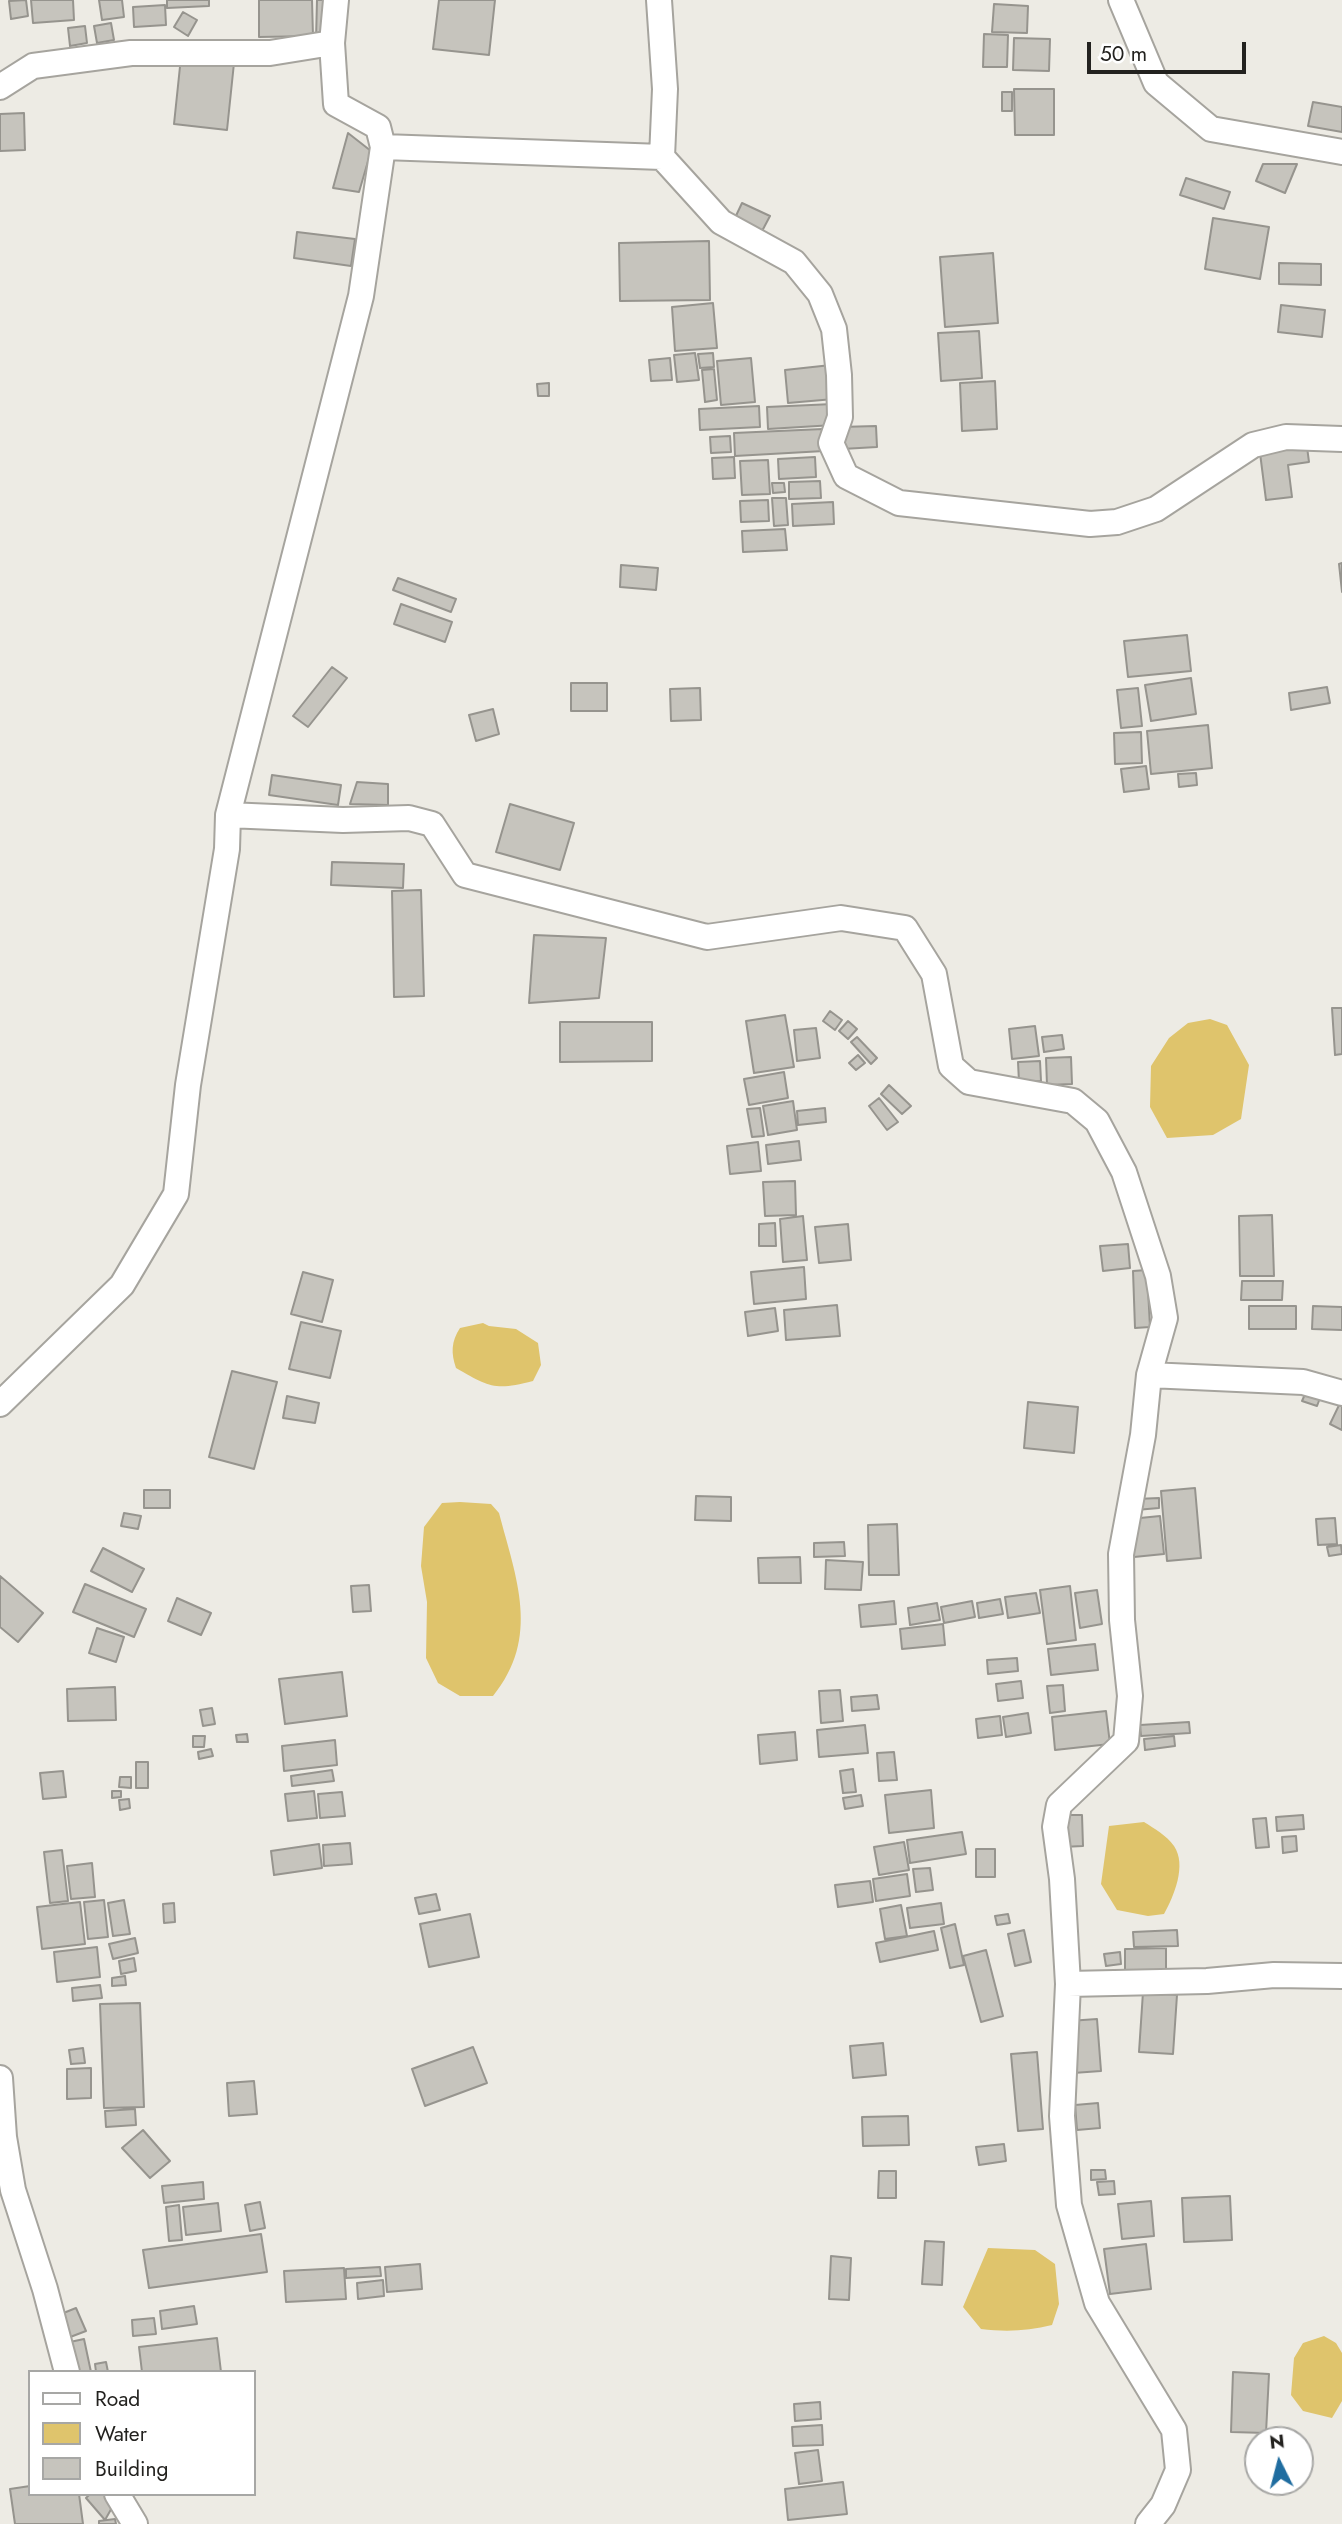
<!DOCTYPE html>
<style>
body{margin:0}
#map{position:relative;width:1342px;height:2524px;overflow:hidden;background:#edebe4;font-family:Jost,sans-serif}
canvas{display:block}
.legend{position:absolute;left:28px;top:2370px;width:228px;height:126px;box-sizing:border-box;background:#fff;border:2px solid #a7a7a5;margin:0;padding:9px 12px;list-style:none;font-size:21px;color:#23221f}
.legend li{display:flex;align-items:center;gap:14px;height:35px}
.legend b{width:35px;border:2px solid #a7a7a5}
.north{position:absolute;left:1244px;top:2426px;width:70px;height:70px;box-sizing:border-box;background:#fff;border:2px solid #a7a7a5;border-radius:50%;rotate:354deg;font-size:19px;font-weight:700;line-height:28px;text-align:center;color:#23221f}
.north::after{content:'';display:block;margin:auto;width:24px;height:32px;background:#206da0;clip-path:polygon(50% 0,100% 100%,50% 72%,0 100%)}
.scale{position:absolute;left:1087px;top:42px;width:159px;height:32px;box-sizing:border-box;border:4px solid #23221f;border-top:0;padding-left:9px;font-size:21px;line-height:24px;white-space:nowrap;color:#23221f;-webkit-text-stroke:5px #fff;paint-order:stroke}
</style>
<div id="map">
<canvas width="1342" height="2524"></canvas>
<ul class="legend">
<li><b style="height:9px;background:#fff"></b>Road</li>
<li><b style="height:19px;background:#dfc46c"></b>Water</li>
<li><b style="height:19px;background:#c6c4bd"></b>Building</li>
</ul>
<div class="north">N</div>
<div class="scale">50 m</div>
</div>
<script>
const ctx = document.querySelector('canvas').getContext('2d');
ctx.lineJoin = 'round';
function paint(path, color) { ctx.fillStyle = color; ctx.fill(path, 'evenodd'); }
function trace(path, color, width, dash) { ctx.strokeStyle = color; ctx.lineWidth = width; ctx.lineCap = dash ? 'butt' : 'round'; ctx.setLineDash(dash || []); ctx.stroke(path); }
const water = new Path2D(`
 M1210,1019l17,6 22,40 -8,54 -28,16 -46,3 -17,-31 1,-41 18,-28 19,-15z
 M483,1323l6,3 27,3 22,14 3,22 -8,16c-38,10 -44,6 -77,-13 -5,-15 -5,-26 4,-40z
 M460,1502l31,2 8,9c17,65 42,124 -6,183h-33l-22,-13 -12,-25 1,-56 -6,-36 3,-39 18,-24z
 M1144,1822c11,7 22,13 30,24 13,19 0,50 -10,68l-16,2 -31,-6 -16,-26 8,-58z
 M988,2248l47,2 20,14 4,40 -7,21c-24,6 -46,7 -71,4l-18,-22z
 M1324,2336l12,7 6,10v48l-10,17 -29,-7 -12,-16 3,-37 9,-15z`);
const building = new Path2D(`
 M26,0l2,16 -17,3 -2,-18z
 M31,0h42l1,20 -41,3z
 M99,0h23l2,17 -22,3z
 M167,0h42v6l-42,2z
 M259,0h53l1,36 -54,1z
 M317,0h9l-1,40h-9z
 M439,0h56l-6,55 -56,-6z
 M994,4l34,2 -1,27 -35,-1z
 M165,5l1,20 -32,2 -1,-20z
 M183,12l14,8 -9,16 -14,-9z
 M111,23l3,17 -17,3 -3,-17z
 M85,26l2,17 -17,3 -2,-18z
 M984,34l24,1 -1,32h-24z
 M1014,38l36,1 -1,32 -36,-1z
 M181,57l53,6 -7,67 -53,-6z
 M1014,89h40v46h-39z
 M1002,92h10v19h-10z
 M1313,102l29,5v25l-34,-6z
 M24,113l1,37 -25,1v-37z
 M348,133l23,18 -12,41 -26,-4z
 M1263,164h34l-12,29 -29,-12z
 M1186,178l44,14 -6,17 -44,-14z
 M742,203l28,13 -9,17 -27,-13z
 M1213,218l56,9 -9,52 -55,-10z
 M297,232l58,7 -4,27 -57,-8z
 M709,241l1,59 -90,1 -1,-58z
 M993,253l5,70 -53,4 -5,-70z
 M1279,263l42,1v21l-42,-1z
 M713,303l4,45 -42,3 -3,-44z
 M1281,305l44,5 -3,27 -44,-5z
 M979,331l3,47 -41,3 -3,-48z
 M695,353l4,27 -22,2 -3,-27z
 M713,353l1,14 -14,1 -2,-14z
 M670,358l2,22 -21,1 -2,-21z
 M751,358l4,44 -34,3 -4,-44z
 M831,365l3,34 -46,4 -3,-33z
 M714,369l3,31 -12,2 -3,-32z
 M995,381l2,48 -35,2 -2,-48z
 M549,383v13h-11l-1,-12z
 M833,404l1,21 -66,4 -1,-22z
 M759,406l1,21 -60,3 -1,-21z
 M876,426l1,21 -35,2 -2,-22z
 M823,429l1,22 -89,5 -1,-23z
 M730,436l1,16 -20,1 -1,-16z
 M1307,447l2,15 -21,3 4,32 -26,3 -6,-47z
 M734,457l1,21 -22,1 -1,-21z
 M815,457l1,20 -37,2 -1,-20z
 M768,460l2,34 -28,1 -2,-34z
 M820,481l1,17 -32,1v-17z
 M772,483h12l1,9 -12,1z
 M772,498h14l2,27 -14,1z
 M768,500l1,21 -28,1 -1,-21z
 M833,502l1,22 -41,2 -1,-22z
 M785,529l2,21 -44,2 -1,-21z
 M1342,563v29l-3,-28z
 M621,565l37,3 -2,22 -36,-3z
 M398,578l58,21 -5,13 -58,-22z
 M401,604l51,18 -7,20 -51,-18z
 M1187,635l4,36 -63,6 -4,-36z
 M332,667l15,11 -39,49 -15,-11z
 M1191,678l5,36 -45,7 -6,-36z
 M571,683h36v28h-36z
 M1327,687l3,16 -39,7 -2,-17z
 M700,688l1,32 -30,1 -1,-32z
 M1138,688l4,38 -21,2 -4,-38z
 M493,709l6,25 -23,7 -7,-26z
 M1208,725l4,43 -61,6 -4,-43z
 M1141,732l1,31 -27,1 -1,-31z
 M1146,766l3,23 -25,3 -3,-23z
 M1196,773l1,12 -18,2 -1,-13z
 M272,775l69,10 -3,20 -69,-10z
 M357,782l31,2v21l-38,-1z
 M510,804l64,19 -14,47 -64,-18z
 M332,862l72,2 -1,24 -72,-3z
 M421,890l3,106 -30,1 -2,-106z
 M534,935l72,3 -7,60 -70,5z
 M1332,1008h10v46l-7,1z
 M830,1011l12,9 -7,10 -12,-9z
 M785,1015l9,52 -40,6 -8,-52z
 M848,1021l9,8 -9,10 -9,-8z
 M560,1022h92v39l-92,1z
 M1035,1026l4,30 -27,3 -3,-30z
 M816,1028l4,30 -23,3 -3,-31z
 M1062,1035l2,14 -20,3 -2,-15z
 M857,1037l20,21 -6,6 -20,-22z
 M858,1055l7,8 -9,7 -7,-7z
 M1071,1057l1,27 -25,1 -1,-27z
 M1040,1061l1,20 -22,1 -1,-20z
 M784,1072l4,26 -39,7 -5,-26z
 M889,1085l22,21 -9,8 -21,-20z
 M879,1098l19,24 -11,8 -18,-24z
 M793,1101l4,29 -29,5 -5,-29z
 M760,1108l4,28 -12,1 -5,-28z
 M825,1108l1,14 -28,3 -1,-14z
 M799,1141l2,19 -33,4 -2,-19z
 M758,1142l3,29 -31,3 -3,-28z
 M795,1181l1,34 -31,1 -2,-34z
 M1272,1215l2,61h-34l-1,-60z
 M803,1216l4,44 -24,2 -3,-43z
 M775,1223l1,23h-17v-22z
 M848,1224l3,36 -32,3 -4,-36z
 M1128,1244l2,24 -27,3 -3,-25z
 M804,1267l2,32 -52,5 -3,-32z
 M1147,1270l3,57 -15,1 -2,-57z
 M303,1272l30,8 -11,42 -31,-8z
 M1242,1281h41l-1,19h-41z
 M837,1305l3,31 -54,4 -2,-30z
 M1249,1306h47v23h-47z
 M1313,1306l29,1v23l-30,-1z
 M775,1308l3,23 -30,5 -3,-24z
 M301,1322l40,9 -11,47 -41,-9z
 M232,1371l45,11 -23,87 -45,-12z
 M1306,1392l14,6 -3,8 -15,-5z
 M287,1396l32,7 -4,20 -32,-5z
 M1342,1399v31l-12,-6z
 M1028,1402l50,5 -4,46 -50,-5z
 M1195,1488l6,70 -34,3 -6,-70z
 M144,1490h26v18h-26z
 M696,1496l35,1v24l-36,-1z
 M1159,1498v10l-23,2v-11z
 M124,1513l17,3 -3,13 -17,-3z
 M1160,1516l4,38 -30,3 -4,-38z
 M1335,1518l2,26 -19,1 -2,-26z
 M897,1524l2,51h-30l-1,-50z
 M844,1542l1,14 -31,1v-14z
 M1341,1545l1,9 -13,2 -2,-9z
 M103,1548l41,21 -12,23 -41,-21z
 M800,1557l1,26h-42l-1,-25z
 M826,1560l37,2 -2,28 -36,-1z
 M0,1576l43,37 -25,29 -18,-15z
 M85,1584l61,25 -12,28 -61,-25z
 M369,1585l2,26 -18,1 -2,-26z
 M1070,1586l6,54 -29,4 -7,-54z
 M1097,1590l5,34 -22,4 -5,-35z
 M1036,1593l4,20 -32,5 -3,-21z
 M177,1598l34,15 -10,22 -33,-14z
 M1000,1599l3,15 -24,4 -2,-15z
 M894,1601l2,23 -35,3 -2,-22z
 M972,1601l3,16 -31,6 -3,-16z
 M937,1603l3,17 -30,5 -2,-17z
 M943,1624l2,21 -43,4 -2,-20z
 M97,1628l27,9 -8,25 -27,-9z
 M1095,1644l3,26 -47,5 -3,-26z
 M1017,1658l1,13 -30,3 -1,-14z
 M342,1672l5,44 -62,8 -6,-45z
 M1021,1681l2,17 -25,3 -2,-17z
 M1063,1685l2,26 -15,2 -3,-27z
 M115,1687l1,33 -48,1 -1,-32z
 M840,1690l3,31 -22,2 -2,-32z
 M877,1695l2,14 -27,2 -1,-14z
 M212,1708l3,16 -12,2 -3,-16z
 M1106,1711l4,33 -55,6 -3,-33z
 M1028,1713l3,20 -25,4 -3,-20z
 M1000,1716l2,19 -24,3 -2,-19z
 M1189,1722l1,11 -49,3 -1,-11z
 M865,1725l3,28 -49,4 -2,-27z
 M795,1732l2,28 -37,4 -2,-29z
 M247,1734l1,8h-11l-1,-7z
 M193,1736h12l-1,11h-11z
 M1174,1736l1,10 -30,4 -1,-11z
 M335,1740l2,25 -53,6 -2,-25z
 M211,1749l2,7 -14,3 -1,-7z
 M894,1752l3,28 -18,1 -2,-28z
 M136,1762h12v26h-12z
 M853,1769l3,23 -13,1 -3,-22z
 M332,1770l2,11 -42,5 -1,-10z
 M63,1771l3,26 -23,2 -3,-26z
 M120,1777h11v11l-12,-1z
 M931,1790l3,38 -45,5 -4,-38z
 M112,1791h9v6l-9,1z
 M314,1791l3,27 -29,3 -3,-27z
 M342,1792l3,24 -25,2 -2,-24z
 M861,1795l2,11 -18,3 -2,-11z
 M129,1799l1,9 -10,2 -1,-10z
 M1062,1815h20l1,31 -21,1z
 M1303,1815l1,14 -27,2 -1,-14z
 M1266,1818l3,29 -13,1 -3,-29z
 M962,1832l4,22 -56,9 -3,-23z
 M1296,1836l1,15 -14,2 -1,-16z
 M904,1842l5,28 -30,5 -5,-28z
 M350,1843l2,21 -28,2 -1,-21z
 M319,1844l3,24 -48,7 -3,-24z
 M976,1849h19v28h-19z
 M62,1850l6,51 -18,2 -6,-51z
 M92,1863l3,34 -24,2 -4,-33z
 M930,1868l3,22 -17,2 -3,-23z
 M907,1874l3,22 -34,5 -3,-22z
 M870,1881l3,21 -35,5 -3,-22z
 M436,1894l4,16 -21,4 -4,-16z
 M104,1900l4,37 -20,2 -4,-37z
 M124,1900l6,34 -17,2 -5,-33z
 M80,1902l5,42 -43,5 -5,-42z
 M174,1903l1,19 -11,1 -1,-19z
 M941,1903l3,21 -34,4 -3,-20z
 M901,1905l6,31 -22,3 -5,-30z
 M470,1914l9,43 -50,10 -9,-43z
 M1008,1914l2,9 -13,2 -2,-9z
 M955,1924l9,41 -14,3 -9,-40z
 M1024,1930l7,32 -16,4 -7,-32z
 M1177,1930l1,16 -44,1 -1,-15z
 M934,1931l4,19 -58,12 -4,-19z
 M135,1938l3,15 -25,6 -4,-15z
 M97,1947l3,30 -43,5 -3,-30z
 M1166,1948v22l-41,1v-22z
 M986,1950l17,66 -22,6 -18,-66z
 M1120,1952l1,12 -15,2 -2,-12z
 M134,1958l2,13 -15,3 -2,-13z
 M125,1976l1,9 -14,1v-8z
 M100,1985l2,13 -29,3 -1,-13z
 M1143,1992l34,3 -4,59 -34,-2z
 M140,2003l4,104 -40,1 -4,-104z
 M1097,2019l4,52 -28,2 -4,-52z
 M883,2043l3,32 -33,3 -3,-32z
 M473,2047l14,36 -62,23 -13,-37z
 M83,2048l2,15 -14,1 -2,-14z
 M1037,2052l6,77 -25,2 -7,-77z
 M91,2068v30l-24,1v-30z
 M254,2081l3,33 -28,2 -2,-33z
 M1098,2103l2,25 -23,2 -2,-25z
 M135,2109l1,16 -30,2 -1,-16z
 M908,2116l1,29 -46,1 -1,-29z
 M143,2130l27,31 -20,17 -28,-30z
 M1004,2144l2,17 -27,4 -3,-18z
 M1091,2170h14l1,9 -15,1z
 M879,2171h17v27h-18z
 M1114,2181l1,13 -16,1 -2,-13z
 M203,2182l1,17 -40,4 -2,-17z
 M1230,2196l2,44 -48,2 -2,-44z
 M1151,2201l3,35 -32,3 -4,-35z
 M260,2202l5,26 -15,3 -5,-26z
 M218,2203l3,28 -35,4 -3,-28z
 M179,2205l3,35 -13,1 -3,-34z
 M261,2234l6,38 -118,16 -6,-38z
 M925,2241l19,1 -2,43 -20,-1z
 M1146,2244l5,45 -41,5 -6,-45z
 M831,2256l20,2 -2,42 -20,-1z
 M420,2264l2,25 -35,3 -2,-25z
 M380,2267l1,9 -35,2v-9z
 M344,2268l2,31 -60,3 -2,-31z
 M383,2280l1,16 -26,3 -1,-16z
 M194,2306l3,18 -35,5 -2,-18z
 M76,2308l10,23 -21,8 -9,-23z
 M154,2318l2,16 -23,2 -1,-16z
 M217,2338l4,34h-79l-3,-25z
 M84,2339l7,33h-15l-6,-30z
 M106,2362l2,10h-12l-1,-8z
 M1233,2372l36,2 -3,59 -35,-1z
 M820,2402l1,17 -26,2 -1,-17z
 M822,2425l1,20 -30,1 -1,-19z
 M818,2450l4,31 -23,3 -4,-31z
 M843,2482l4,32 -59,6 -3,-31z
 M30,2486v8h49l4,30h-68l-5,-35z
 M90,2494h16l8,10 -9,16 -19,-22z
 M115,2519l1,5h-17v-3z`);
const minor = new Path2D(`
 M1121,0l35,83 55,46 131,23
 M0,87l33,-21 98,-13h139l62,-10
 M383,147l279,10 3,-68 -6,-89
 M662,157l59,65 73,40 26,32 14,35 5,46 1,42 -9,26 15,33 53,27 191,21 27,-2 39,-13 97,-64 33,-8 56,2
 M228,815l115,5 66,-2 23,6 33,51 242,62 134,-19 64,10 29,46 17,92 18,16 104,19 24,20 27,51 34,104 7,42 -16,57 -6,60 -22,119 1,66 8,76 -4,45 -67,64 -4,22 7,52 6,105 -6,132 7,89 28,98 77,127 4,40 -15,35 -15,19
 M1149,1375l154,7 39,11
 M0,1404l122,-119 54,-91 12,-109 39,-236 1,-34 133,-519 22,-149 -5,-20 -42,-23 -4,-61 4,-43
 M1068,1984l139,-3 67,-6 68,1
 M0,2078l4,59 9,53 32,99 22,83
 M117,2494l18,30`);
paint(water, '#dfc46c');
paint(building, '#c6c4bd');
trace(building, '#96948e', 2);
trace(minor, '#a6a49e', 28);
trace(minor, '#fff', 24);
</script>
